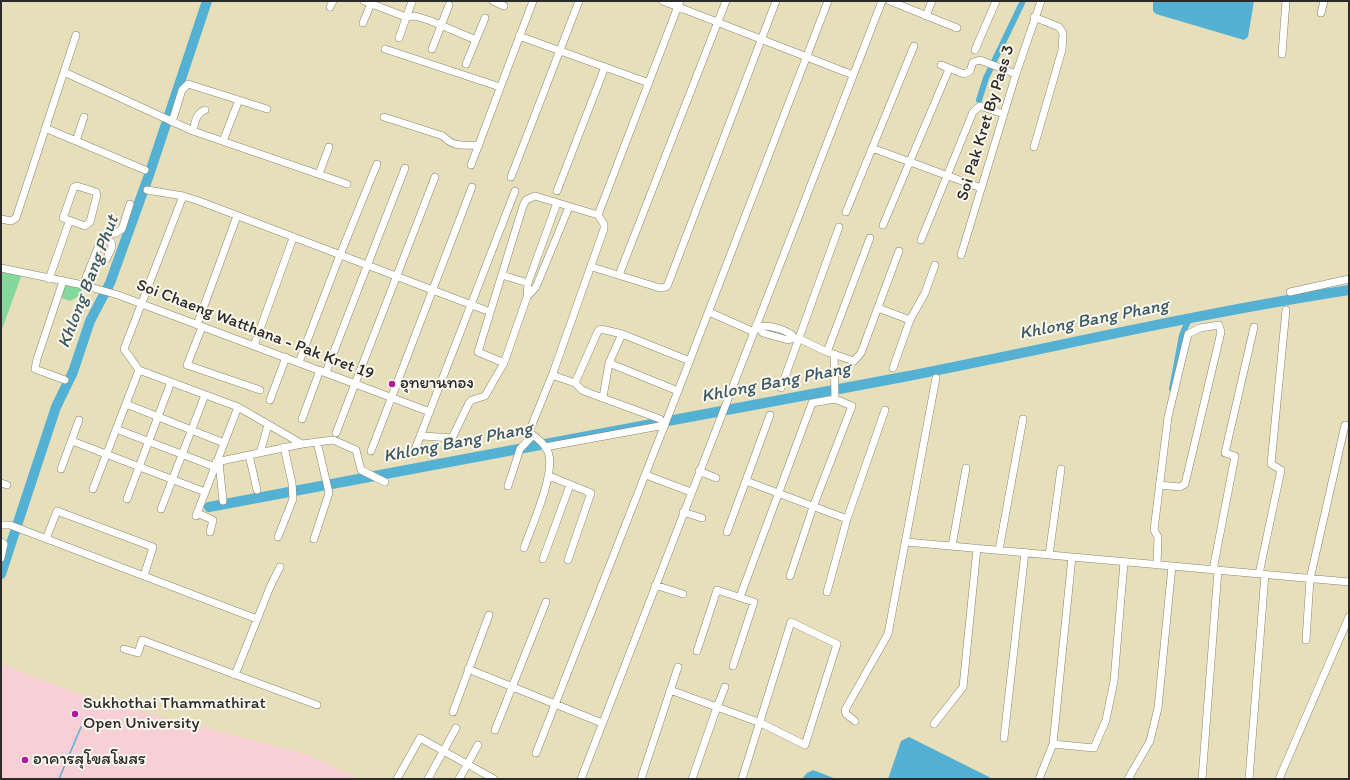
<!DOCTYPE html>
<meta charset="utf-8">
<style>
body{margin:0}
#map{position:relative;width:1350px;height:780px;overflow:hidden;background:#e7dfba;font-family:Itim,sans-serif}
canvas{display:block}
.frame{position:absolute;inset:0;border:2px solid #2b2b2b;pointer-events:none}
</style>
<div id="map">
<canvas width="1350" height="780"></canvas>
<div class="frame"></div>
</div>
<script>
const ctx = document.querySelector('canvas').getContext('2d');
ctx.lineJoin = 'round';
function paint(path, color) { ctx.fillStyle = color; ctx.fill(path, 'evenodd'); }
function trace(path, color, width, dash) { ctx.strokeStyle = color; ctx.lineWidth = width; ctx.lineCap = dash ? 'butt' : 'round'; ctx.setLineDash(dash || []); ctx.stroke(path); }
function label(font, color, halo, rows, align = 'center') {
  ctx.font = font + ' Itim,"Playpen Sans Thai",sans-serif'; ctx.lineWidth = 4; ctx.setLineDash([]); ctx.textBaseline = 'middle'; ctx.strokeStyle = halo; ctx.fillStyle = color; for (const [text, x, y, turn = 0] of rows) {
    ctx.save(); ctx.translate(x, y); ctx.rotate((+turn || 0) * Math.PI / 180); ctx.textAlign = isNaN(turn) ? turn : align; if (halo) ctx.strokeText(text, 0, 0); ctx.fillText(text, 0, 0); ctx.restore();
  }
}
const built = new Path2D(`
 M1,664l91,35 214,55 53,25h-358z`);
const green = new Path2D(`
 M1,267l21,7 -21,58z
 M62,280l21,5 -2,10 -11,6 -14,-5z`);
const water = new Path2D(`
 M1153,1h101l-6,36 -4,3 -88,-26 -3,-3z
 M909,737l80,40 2,2h-103l13,-38z
 M813,770l23,9h-34l5,-6z`);
const stream = new Path2D(`
 M59,779l22,-52`);
const canal = new Path2D(`
 M979,100l7,-22 37,-77
 M1172,389l10,-54 7,-16`);
const river = new Path2D(`
 M209,507c231,-44 463,-86 694,-130 149,-29 296,-64 446,-87
 M1,574l55,-167 17,-35 17,-51 20,-38 39,-108 58,-174`);
const street = new Path2D(`
 M364,1l42,16 9,-1 16,5 45,19
 M493,1l11,5
 M663,1l190,74
 M890,1l67,27
 M330,7l3,-6
 M1321,13l3,-12
 M926,16l6,-15
 M1034,17l25,10 4,6 -1,17 -28,97
 M363,23l9,-22
 M519,36l130,47
 M399,38l13,-37
 M385,49l115,38
 M432,49l17,-44
 M975,50l21,-49
 M1282,54l4,-53
 M466,64l19,-46
 M941,65l23,9 6,-3 3,-9 7,-2 36,14
 M64,72l129,59 154,53
 M384,117l59,19c11,12 21,9 36,9
 M172,122l10,-32 6,-6 79,25
 M45,128l100,42
 M193,131c2,-9 3,-18 12,-21
 M76,141l8,-24
 M223,141l14,-36
 M872,148l109,40
 M471,165l62,-164
 M319,174l10,-27
 M511,177l68,-176
 M77,186l19,6 1,3 -7,27 -5,4 -22,-8 11,-31z
 M147,190l36,6 16,5 286,109
 M557,191l48,-124
 M846,212l68,-166
 M598,215l82,-214
 M1,219l10,2 5,-3 60,-183
 M883,225l66,-156
 M104,239l7,3 1,5 -5,11
 M921,240l52,-128 7,-6 24,8
 M961,255l55,-181 25,-73
 M592,267l68,21 6,-1 2,-3 108,-283
 M1,268l82,17 35,10 312,117
 M502,275l26,8
 M619,275l107,-274
 M49,279l20,-57
 M63,281l-26,78 -2,10 30,11
 M83,285l14,-35 10,-16 9,-1 6,-4 8,-25
 M1290,292l59,-13
 M527,297l9,-10 33,-80
 M878,308l32,12
 M709,312l45,20
 M197,325l40,-109
 M756,325l7,8 25,7 7,-2 5,1 27,13 27,9 7,-8 38,-102
 M202,327l-15,38 73,25
 M759,327c10,-3 29,3 36,11
 M254,346l39,-108
 M827,352l43,-114
 M834,354l1,45
 M299,362l41,-107 37,-91
 M504,363l-26,-11 45,-146 3,-6 9,-4 63,19 6,9v5l-51,144 -24,59c8,6 18,13 20,23 5,22 -17,70 -25,93
 M609,363l69,28
 M893,368l17,-48 15,-27 10,-28
 M139,370l99,37 64,37
 M326,372l79,-204
 M552,375l23,8 7,7 7,3 71,26
 M575,383l23,-52 3,-2 21,5 68,27
 M781,388l58,-161
 M603,397l6,-34 13,-29
 M270,400l16,-43
 M126,404l98,39
 M302,419l18,-49
 M116,429l99,38
 M336,433l99,-256
 M423,436l29,2 17,-35 3,-3 13,-4 19,-33 23,-66 1,-14 29,-80
 M72,441l133,51
 M545,447l120,-22
 M371,451l101,-264
 M414,452l101,-261
 M260,453l8,-28
 M249,455l8,35
 M216,462l86,-18 31,-4 23,10 5,20 24,12
 M219,462l4,39
 M61,469l18,-49
 M699,471l17,7
 M646,475l45,17
 M549,476l42,17 -23,67
 M746,481l101,38
 M1,483l6,2
 M508,486l12,-37 13,-14
 M93,489l46,-119 -15,-21 59,-153
 M127,499l44,-117
 M161,509l44,-114
 M683,512l19,6
 M197,513l16,7 -3,12
 M196,516l42,-109
 M1,525h9l247,94
 M727,532l43,-117
 M278,537l15,-38 -1,-16 -8,-36
 M46,539l11,-28 96,36 -9,29
 M314,539l15,-46 -12,-51
 M1,542l3,2 -3,14
 M906,542l443,40
 M952,546l14,-78
 M999,550l24,-131
 M1049,555l12,-86
 M543,559l27,-74
 M1157,565l1,-28 -4,-7 14,-113 20,-83 12,-6 19,-3 2,7 -36,152 -5,3 -21,-2
 M1213,570l22,-114 -10,-3 29,-126
 M1259,574l22,-104 -10,-6 15,-154
 M655,585l28,9
 M827,592l20,-73 38,-109
 M740,597l72,-194 23,-4 17,7 -39,101 -23,69
 M1306,640l4,-61 35,-154
 M124,649l14,4 4,-13 175,65
 M697,651l20,-61 37,12 -21,64
 M468,669l134,54
 M235,675l35,-88 10,-20
 M670,690l91,33 44,22 32,-101 -46,-22 -49,157
 M453,712l36,-97
 M855,721l-9,-7 -1,-4 43,-76 48,-256
 M934,724l29,-37 14,-139
 M495,730l51,-128
 M1004,738l21,-186
 M1053,744l19,-187
 M536,753l142,-362 150,-390
 M397,779l23,-41 74,41
 M428,779l28,-51
 M459,779l19,-34
 M581,779l301,-778
 M641,779l37,-112
 M692,779l25,-72 8,-20
 M1039,779l14,-35 41,4 12,-28 8,-39 10,-119
 M1128,779l22,-38 8,-33 14,-142
 M1202,779l16,-209
 M1249,779l16,-205
 M1279,779l70,-162`);
const markers = [
 [392,384,4,"#b5179e"],
 [75,714,4,"#b5179e"],
 [25,760,4,"#b5179e"]
];
const streetNames = [
 ["Soi Pak Kret By Pass 3",986,123,-73],
 ["Soi Chaeng Watthana - Pak Kret 19",255,330,21]
];
const poiNames = [
 ["อุทยานทอง",400,384],
 ["Sukhothai Thammathirat",83,704],
 ["Open University",83,724],
 ["อาคารสุโขสโมสร",33,760]
];
const waterNames = [
 ["Khlong Bang Phut",89,282,-69],
 ["Khlong Bang Phang",1094,320,-11],
 ["Khlong Bang Phang",776,383,-11],
 ["Khlong Bang Phang",458,443,-11]
];
paint(built, '#f7cfd4');
paint(green, '#84d89b');
paint(water, '#55b1d3');
trace(stream, '#55b1d3', 1.5);
trace(canal, '#55b1d3', 6);
trace(river, '#55b1d3', 10);
trace(street, '#898572', 8);
trace(street, '#fff', 7);
for (const [x, y, r, color] of markers) { const dot = new Path2D(); dot.arc(x, y, r, 0, 2 * Math.PI); ctx.fillStyle = color; ctx.fill(dot); trace(dot, '#fbf7ec', 1.5); }
label('17px', '#2b2b2b', '#fbf7ec', streetNames);
label('17px', '#2b2b2b', '#fbf7ec', poiNames, 'left');
label('italic 18px', '#3a5a66', '#fbf7ec', waterNames);
</script>
